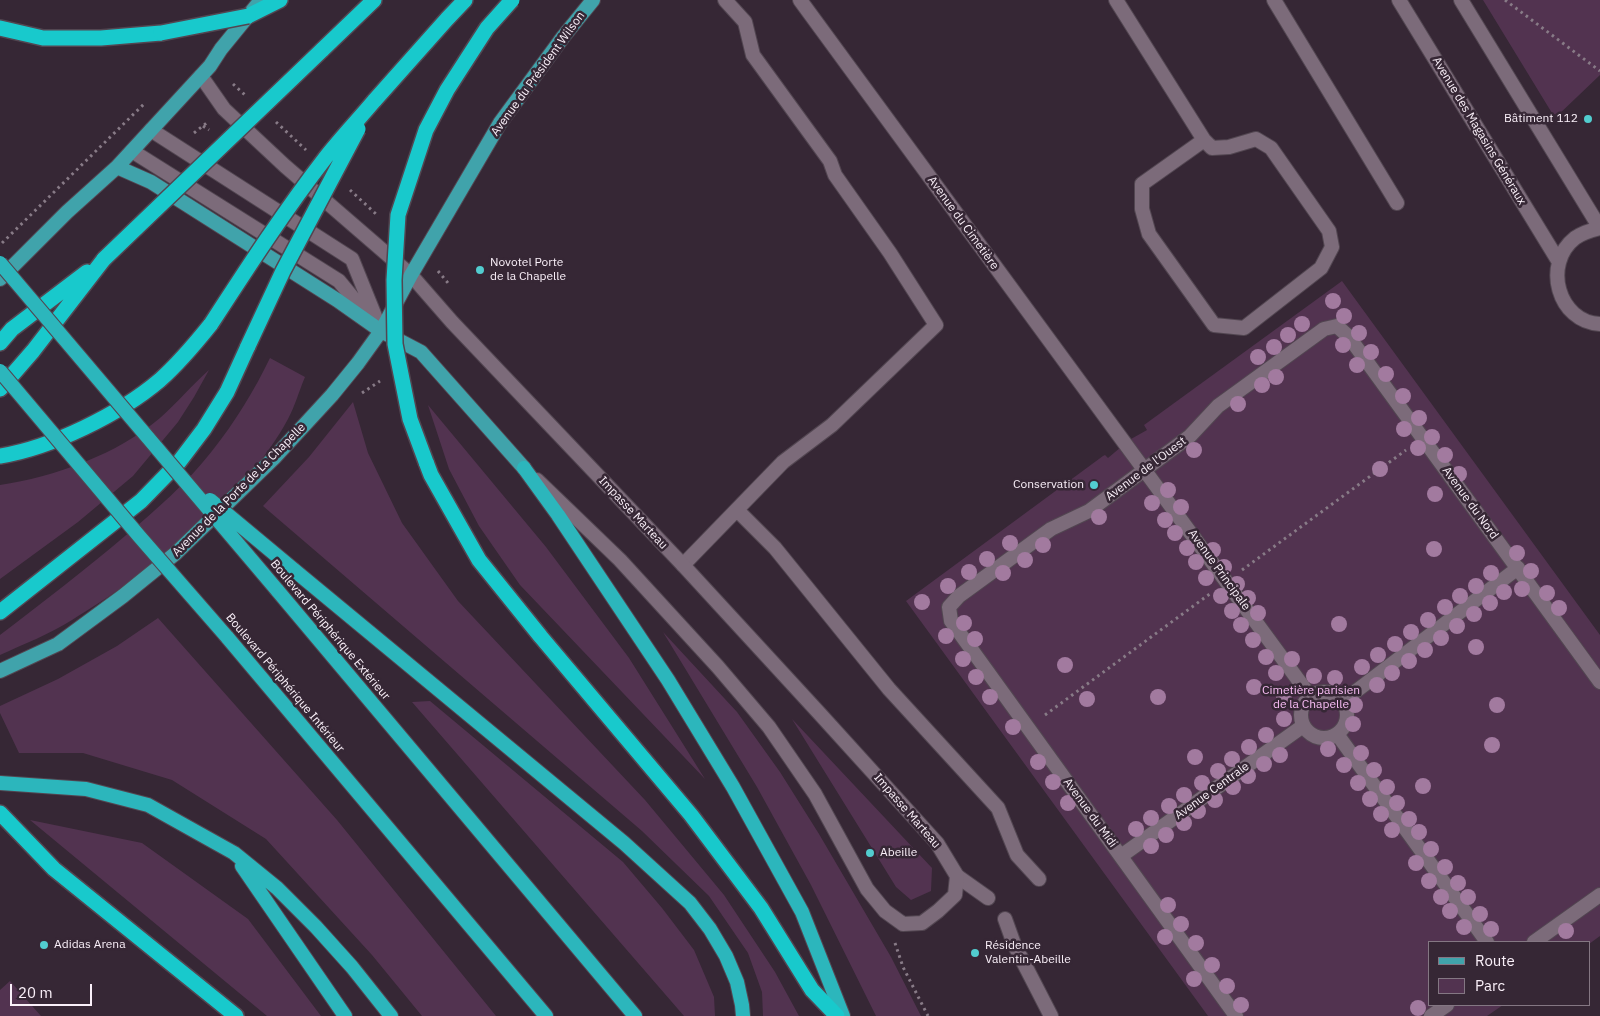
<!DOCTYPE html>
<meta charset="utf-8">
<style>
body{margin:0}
#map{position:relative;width:1600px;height:1016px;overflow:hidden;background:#362735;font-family:"IBM Plex Sans",sans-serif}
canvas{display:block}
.legend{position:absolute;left:1428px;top:941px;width:162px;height:65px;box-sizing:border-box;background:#362735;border:1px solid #847783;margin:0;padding:6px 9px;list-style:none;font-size:15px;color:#faf0f9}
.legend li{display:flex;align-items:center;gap:10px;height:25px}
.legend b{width:25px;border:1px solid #847783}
.scale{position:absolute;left:10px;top:984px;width:82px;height:22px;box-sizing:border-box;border:2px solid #faf0f9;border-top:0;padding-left:6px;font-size:15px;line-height:18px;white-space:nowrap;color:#faf0f9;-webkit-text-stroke:4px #362735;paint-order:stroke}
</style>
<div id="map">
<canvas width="1600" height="1016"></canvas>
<ul class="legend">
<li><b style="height:6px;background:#40a3ab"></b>Route</li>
<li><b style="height:14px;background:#523350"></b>Parc</li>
</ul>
<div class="scale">20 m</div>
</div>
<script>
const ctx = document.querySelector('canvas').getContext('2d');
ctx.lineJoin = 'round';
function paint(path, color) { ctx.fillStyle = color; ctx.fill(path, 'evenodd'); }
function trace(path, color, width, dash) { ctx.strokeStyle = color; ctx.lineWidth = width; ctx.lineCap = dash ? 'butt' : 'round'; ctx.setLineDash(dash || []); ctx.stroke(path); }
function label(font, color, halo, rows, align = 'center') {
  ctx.font = font + ' "IBM Plex Sans",sans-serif'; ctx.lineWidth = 5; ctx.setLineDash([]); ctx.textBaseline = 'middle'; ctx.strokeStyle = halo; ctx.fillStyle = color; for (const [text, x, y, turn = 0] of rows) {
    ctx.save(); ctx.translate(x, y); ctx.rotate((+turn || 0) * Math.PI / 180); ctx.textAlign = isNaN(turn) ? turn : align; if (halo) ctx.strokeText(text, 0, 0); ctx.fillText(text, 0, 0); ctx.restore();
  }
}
const green = new Path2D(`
 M1483,0h117v75l-45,43z
 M1342,281l258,354v301l-11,8v-2h-160v63h74l-16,11h-279l-302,-415 197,-145 2,-1 3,3 13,-11 11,-6 -1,-2 16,-9 -3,-5z
 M270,358l35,19c-6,14 -10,29 -17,42 -43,80 -140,155 -216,201 -22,14 -48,24 -72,35v-20c42,-32 85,-65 125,-99 31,-26 62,-53 87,-85 23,-29 42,-60 58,-93z
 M209,370l-15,27 -16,25 -45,54 -55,46 -78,57v-94c54,-8 118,-31 160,-67 17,-15 32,-33 49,-48z
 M353,402l15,51 34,70 56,78 187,199 79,95 51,77 24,44h-36l-1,-24 -14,-39 -39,-57 -67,-65 -379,-325 46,-49z
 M428,405l118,142 83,111 76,121 -185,-194 -41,-59 -30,-57z
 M158,618l179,202 159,196h-74l-50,-61 -106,-116 -94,-59 -89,-27h-64l-19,-40v-7l58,-27 59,-33z
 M663,632l74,80 43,60 39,62 72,123 30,59h-45l-65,-131 -54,-98z
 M430,701l193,161 39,46 32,42 20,47 1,19h-31l-272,-314z
 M792,719l140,149 -1,23 -20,9 -15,-13z
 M30,820l112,23 106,76 73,97h-54z
 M10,981l31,35h-41v-26z`);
const path = new Path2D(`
 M1505,0l95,71
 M233,84l12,11
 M276,122l30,28
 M203,126l6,4
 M194,133l15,-12
 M350,190l26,24
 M2,243l144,-141
 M438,271l10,12
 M362,393l18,-12
 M1242,570l164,-120
 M1045,715l166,-122
 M895,943l8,24 25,49`);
const service = new Path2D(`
 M800,0l510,696
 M1116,0l88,140 8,8 17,-1 27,-8 15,9 58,83 3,16 -11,21 -77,60 -30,-3 -65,-91 -7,-25v-25l62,-44
 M1274,0l123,203
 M151,130l201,129 29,72
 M132,151l207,130 33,40
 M737,510l38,38 114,141 109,119 19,47 22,24
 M683,565l100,-103 49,-37 104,-100 -46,-72 -55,-78 -5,-14 -77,-106 -8,-33 -20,-22
 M1301 715a23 23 0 1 1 46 0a23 23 0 1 1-46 0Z
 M1343,701l175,-133
 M1337,734l150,208
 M1121,856l182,-130
 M957,876l31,22
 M1005,919l9,25 37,72
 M1534,942l66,-47
 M1236,1016l-285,-395 -2,-14 10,-11 92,-67 38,-18 101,-75 28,-30 106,-77 13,-3 12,11 251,345
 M1431,1016l16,-11`);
const minor = new Path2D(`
 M1399,0l160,262
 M1461,0l139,228
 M201,76l23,33 61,57 126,109 41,47 231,243 137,149 117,129 20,33 -2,19 -17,16 -16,12 -19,1 -18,-13 -18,-22 -52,-95 -46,-67 -51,-60 -98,-107 -83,-80
 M1600,228c-9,2 -18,5 -25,10 -33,26 -17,84 25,86`);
const primary = new Path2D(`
 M117,167l34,15 186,118 44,31 40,21 103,116
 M0,279l67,-67 50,-45 93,-101 11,-17 40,-49
 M0,671l58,-27 65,-48 53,-43 98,-95 58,-63 26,-32 23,-32 30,-56 89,-152 63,-86 30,-37`);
const trunk = new Path2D(`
 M524,468l34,47 110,165 65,107 69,125 41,104
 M294,570l330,273 66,60 20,26 16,27 11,26 5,23 1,11
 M277,590l358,426
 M227,637l319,379
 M0,783l86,6 62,16 86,48 43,35 39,39 36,40 39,49
 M242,866l103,150`);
const motorway = new Path2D(`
 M248,16l32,-16
 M0,28l43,10h58l60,-5
 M322,50l52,-50
 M374,101l73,-82 18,-19
 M0,343l12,-14 75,-57
 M0,389l33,-38 71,-92
 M0,456c51,-8 120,-42 160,-76 19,-17 35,-36 51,-56
 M426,462l5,13 48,85 62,77 150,178 70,93 51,82 25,26
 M0,612l141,-111 38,-39 25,-33 23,-37 21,-46
 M0,813l54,56 182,147`);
const trunkBridge = new Path2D(`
 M0,263l277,327
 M0,371l139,165 88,101
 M210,500l84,70`);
const motorwayBridge = new Path2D(`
 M161,33l87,-17
 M104,259l218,-209
 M211,324c37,-57 74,-114 115,-167 15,-19 32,-37 48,-56
 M248,346l35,-75 75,-142
 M426,462l-16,-43 -15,-75 -1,-64 4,-65 28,-85 21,-40 40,-62 25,-28`);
const trees = [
 [1333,301],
 [1344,316],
 [1302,324],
 [1359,333],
 [1288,335],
 [1343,345],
 [1274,347],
 [1371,352],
 [1258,357],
 [1357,365],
 [1386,374],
 [1276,377],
 [1262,385],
 [1403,396],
 [1238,404],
 [1419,418],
 [1404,429],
 [1432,437],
 [1418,448],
 [1194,450],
 [1445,455],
 [1380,469],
 [1459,474],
 [1168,490],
 [1435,494],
 [1152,503],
 [1181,507],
 [1099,517],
 [1165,520],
 [1175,533],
 [1010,543],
 [1043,545],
 [1187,548],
 [1434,549],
 [1213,550],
 [1517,553],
 [987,559],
 [1025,560],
 [1196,562],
 [1224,567],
 [1531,571],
 [969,572],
 [1003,573],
 [1491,573],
 [1206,578],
 [1237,584],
 [948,586],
 [1476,586],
 [1522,589],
 [1504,592],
 [1547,593],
 [1221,596],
 [1460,596],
 [1248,598],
 [922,602],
 [1490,603],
 [1445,607],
 [1559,608],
 [1232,611],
 [1258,613],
 [1474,614],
 [1428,620],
 [964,623],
 [1339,624],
 [1241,625],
 [1457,626],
 [1411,632],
 [946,636],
 [1441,638],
 [975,639],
 [1253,640],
 [1395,644],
 [1476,647],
 [1425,650],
 [1378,655],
 [1266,657],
 [963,659],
 [1292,659],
 [1409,661],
 [1065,665],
 [1362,667],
 [1276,673],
 [1392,673],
 [1314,676],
 [976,677],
 [1335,678],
 [1377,685],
 [1254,687],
 [990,697],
 [1158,697],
 [1087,699],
 [1284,699],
 [1355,705],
 [1497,705],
 [1284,719],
 [1353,724],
 [1013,727],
 [1266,735],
 [1492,745],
 [1249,747],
 [1328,749],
 [1361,753],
 [1280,755],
 [1195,757],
 [1232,759],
 [1038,762],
 [1264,764],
 [1344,765],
 [1374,770],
 [1218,771],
 [1248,776],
 [1053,782],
 [1202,783],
 [1358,783],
 [1423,786],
 [1233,787],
 [1387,787],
 [1184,795],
 [1370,799],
 [1215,800],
 [1068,803],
 [1397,803],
 [1169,806],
 [1198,811],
 [1381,814],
 [1151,818],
 [1409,819],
 [1184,823],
 [1136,829],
 [1392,830],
 [1419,832],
 [1166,835],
 [1151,846],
 [1431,849],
 [1416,863],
 [1445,867],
 [1429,881],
 [1458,883],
 [1441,897],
 [1468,897],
 [1168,905],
 [1450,911],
 [1480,914],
 [1181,924],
 [1464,927],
 [1491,929],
 [1566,931],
 [1165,937],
 [1196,943],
 [1212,965],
 [1194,979],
 [1227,986],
 [1241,1005],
 [1418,1008]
];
const markers = [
 [1588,119,5,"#52cdcf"],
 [480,270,5,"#52cdcf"],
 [1094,485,5,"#52cdcf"],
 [870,853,5,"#52cdcf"],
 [44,945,5,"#52cdcf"],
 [975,953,5,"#52cdcf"]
];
const streetNames = [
 ["Avenue du Président Wilson",538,74,-54],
 ["Avenue des Magasins Généraux",1479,131,59],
 ["Avenue du Cimetière",963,223,54],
 ["Avenue de l'Ouest",1146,469,-37],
 ["Avenue de la Porte de La Chapelle",239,490,-45],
 ["Avenue du Nord",1470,503,54],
 ["Impasse Marteau",633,513,47],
 ["Avenue Principale",1219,570,54],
 ["Boulevard Périphérique Extérieur",330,630,50],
 ["Boulevard Périphérique Intérieur",285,683,50],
 ["Avenue Centrale",1212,791,-36],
 ["Impasse Marteau",907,811,49],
 ["Avenue du Midi",1090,813,54]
];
const poiNames = [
 ["Bâtiment 112",1578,119,"right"],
 ["Novotel Porte",490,263],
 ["de la Chapelle",490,277],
 ["Conservation",1084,485,"right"],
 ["Abeille",880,853],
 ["Adidas Arena",54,945],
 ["Résidence",985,946],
 ["Valentin-Abeille",985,960]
];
const parkNames = [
 ["Cimetière parisien",1311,691],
 ["de la Chapelle",1311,705]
];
paint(green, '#523350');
trace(service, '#524651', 16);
trace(minor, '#524651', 16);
trace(primary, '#524651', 16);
trace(trunk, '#524651', 16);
trace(motorway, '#524651', 18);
trace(path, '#887b87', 3, [2.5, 4]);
trace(service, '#7c6b7a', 14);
trace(minor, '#7c6b7a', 14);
trace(primary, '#40a3ab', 14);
trace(trunk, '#2cb6bc', 14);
trace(motorway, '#18c9cc', 15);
trace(trunkBridge, '#524651', 16, []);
trace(motorwayBridge, '#524651', 18, []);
trace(trunkBridge, '#2cb6bc', 14);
trace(motorwayBridge, '#18c9cc', 15);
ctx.fillStyle = '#a27a9f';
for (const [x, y] of trees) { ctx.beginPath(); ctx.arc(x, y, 8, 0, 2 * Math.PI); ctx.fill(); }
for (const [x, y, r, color] of markers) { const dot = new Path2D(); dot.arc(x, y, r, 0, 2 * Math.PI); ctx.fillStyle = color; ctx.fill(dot); trace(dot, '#362735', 2); }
label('12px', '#faf0f9', '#362735', streetNames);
label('12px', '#faf0f9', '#362735', poiNames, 'left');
label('12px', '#fabef6', '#362735', parkNames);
</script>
